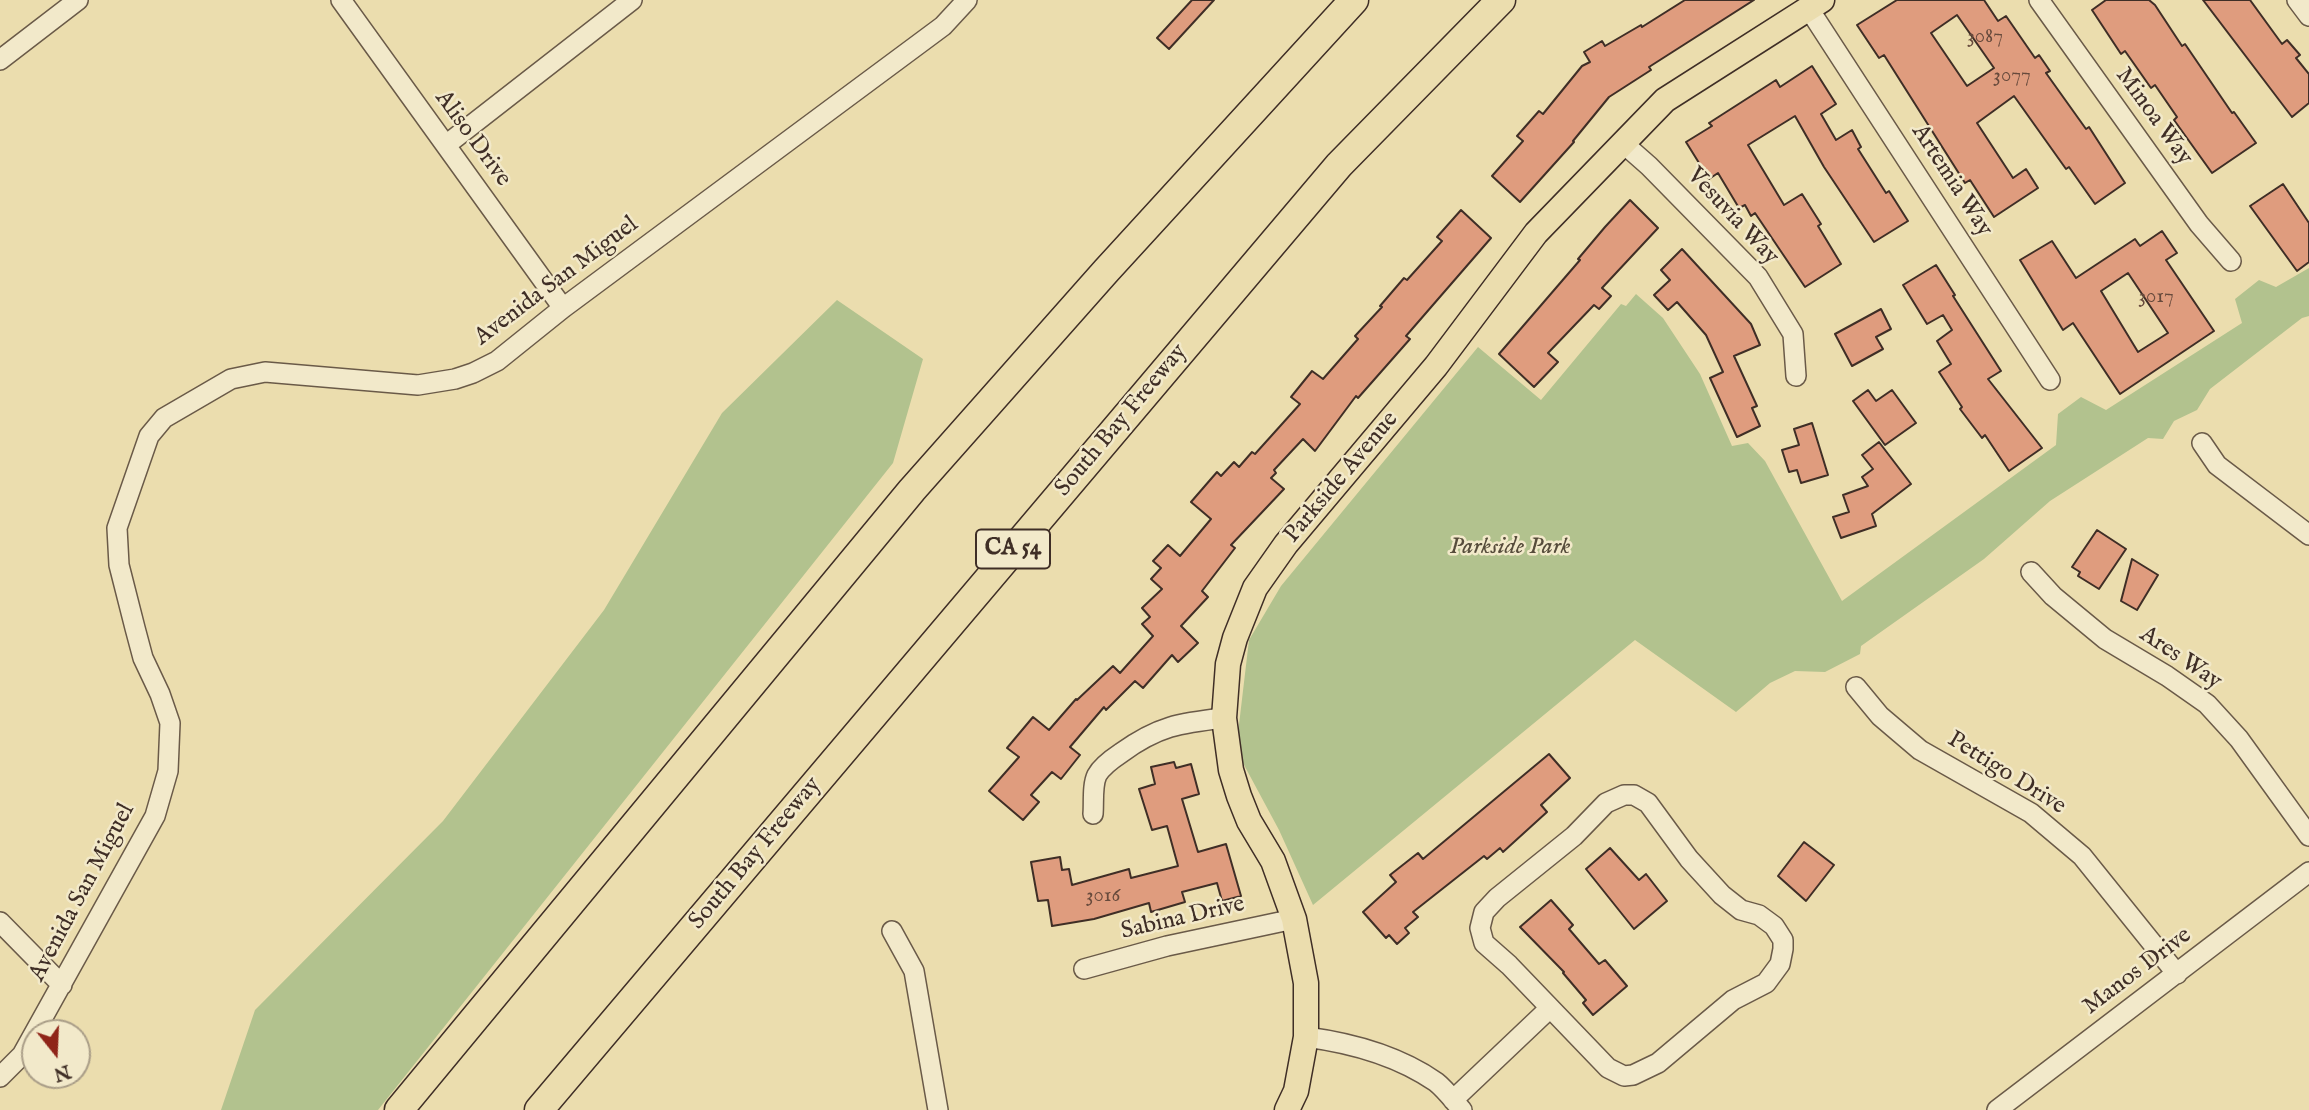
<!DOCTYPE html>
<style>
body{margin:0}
#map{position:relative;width:2309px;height:1110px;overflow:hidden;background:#ebddae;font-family:"IM FELL English",serif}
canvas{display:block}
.north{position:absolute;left:21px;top:1019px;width:70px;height:70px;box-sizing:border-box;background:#f2e9ca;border:2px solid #aa9e88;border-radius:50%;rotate:162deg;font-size:19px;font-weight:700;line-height:28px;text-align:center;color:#3f2e26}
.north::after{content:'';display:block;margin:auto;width:24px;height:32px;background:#8f2418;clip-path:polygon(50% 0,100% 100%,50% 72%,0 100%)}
</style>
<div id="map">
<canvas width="2309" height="1110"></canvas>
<div class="north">N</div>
</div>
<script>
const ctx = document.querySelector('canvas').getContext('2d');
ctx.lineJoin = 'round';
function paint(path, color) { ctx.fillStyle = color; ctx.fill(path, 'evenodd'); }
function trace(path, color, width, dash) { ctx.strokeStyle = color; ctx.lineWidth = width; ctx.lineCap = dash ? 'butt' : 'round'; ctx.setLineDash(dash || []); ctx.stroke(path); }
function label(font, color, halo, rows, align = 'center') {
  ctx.font = font + ' "IM FELL English",serif'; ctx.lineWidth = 5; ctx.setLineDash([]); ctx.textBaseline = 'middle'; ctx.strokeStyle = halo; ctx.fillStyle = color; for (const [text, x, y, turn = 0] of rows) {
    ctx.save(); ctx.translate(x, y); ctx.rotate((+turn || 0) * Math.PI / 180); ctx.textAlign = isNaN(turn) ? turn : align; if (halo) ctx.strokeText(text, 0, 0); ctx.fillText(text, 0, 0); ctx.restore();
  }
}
const green = new Path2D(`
 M2309,268v48l-7,2 -92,71 -13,21 -23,11 -11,18 -15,-1 -98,63 -66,58 -123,87 -1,8 -35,18 -30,-1 -25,12 -34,29 -101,-72 -322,265 -34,-75 -43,-80 13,-110 32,-54 197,-239 63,53 80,-96 5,2 10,-12 27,24 37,56 32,72 16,-3 17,18 77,140 214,-156 2,-31 23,-17 25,13 136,-87 -7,-24 24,-19 17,7z
 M837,300l86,59 -30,104 -515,647h-157l34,-100 188,-189 161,-211 118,-197z`);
const building = new Path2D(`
 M1192,0h22l-45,49 -12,-11z
 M1685,0h69l-105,67 2,3 -42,27 -36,44 1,1 -54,60 -28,-26 31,-35 -6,-5 22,-25 4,3 39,-48 8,-4 -6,-10 18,-11 3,5 36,-21 1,2z
 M1897,0h87l14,21 8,-5 29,42 4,-3 11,16 -4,2 40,56 3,-2 36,56 -30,21 -26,-37 -3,2 -52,-73 -37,27 36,55 13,-9 12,19 -44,29 -24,-37 -5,3 -81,-128 -5,3 -22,-33zM1957,15l37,53 -27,18 -36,-53z
 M2106,0h43l6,5 27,41 3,-2 47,69 2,-1 22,31 -44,30 -38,-53 3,-3 -22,-32 -4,3 -26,-37 -4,3 -29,-44z
 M2203,0h47l32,44 5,-4 13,15 -4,3 13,16v29l-17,14z
 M1812,66l24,38 -15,10 15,26 16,-10 9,17 -3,2 28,44 3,-2 19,30 -34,21 -50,-75 -29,-51 -47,29 36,60 18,-11 19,30 -3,2 23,38 -36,23 -50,-74 -4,3 -6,-11 -6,3 -21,-35 -9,6 -23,-37 26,-16 -3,-3 67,-43 4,7z
 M2283,184l26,39v39l-12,9 -47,-65z
 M1630,200l28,28 -56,60 9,8 -12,13 -5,-4 -46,48 10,9 -24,25 -35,-33 81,-94 -2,-1 27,-32z
 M1461,210l30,28 -85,98 4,3 -52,59 -2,-2 -41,55 -12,-12 -29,31 2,3 -5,5 13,11 -53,56 4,3 -33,43 6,6 -27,29 17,17 -20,19 -6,-7 -29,33 -8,-7 -29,29 -2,-3 -34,40 10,8 -19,24 -9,-7 -21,23 8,7 -16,18 -34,-29 30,-34 -12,-9 26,-31 16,13 27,-31 1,1 36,-34 7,7 33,-37 -11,-12 8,-7 -8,-9 20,-19 -11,-10 10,-11 -8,-7 15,-16 12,11 31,-37 -20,-17 26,-30 4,4 13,-14 5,5 13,-15 3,2 45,-50 -9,-7 21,-26 11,8 35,-40 -3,-3 27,-29 -2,-1 24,-28 3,2 35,-39 -5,-4z
 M2162,231l15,22 -11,7 48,71 -94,63 -47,-71 -10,7 -43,-70 32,-19 24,37 59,-39 5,7zM2128,273l40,60 -30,19 -37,-61z
 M1682,249l69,75 9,21 -26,11 23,50 -5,2 8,18 -23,11 -27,-59 13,-6 -17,-37 -29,-33 -9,8 -14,-15 16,-15 -9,-10z
 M1936,265l19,30 -2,1 48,75 -13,8 54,69 -33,23 -24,-36 -3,3 -22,-29 2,-2 -23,-35 12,-8 -14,-23 15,-11 -9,-15 -16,9 -24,-39z
 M1881,309l10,20 -15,8 7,12 -31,17 -17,-32z
 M1868,390l8,11 16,-11 24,33 -31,22 -32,-44z
 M1812,423l16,52 -27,8 -4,-13 -8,2 -7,-22 17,-5 -5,-16z
 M1879,442l32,42 -39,30 4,12 -35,12 -8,-21 16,-5 -6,-17 25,-9 -6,-9 11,-8 -11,-14z
 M2097,530l29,19 -27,40 -21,-13 2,-4 -8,-5z
 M2132,559l26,16 -21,35 -16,-9z
 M1549,754l21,24 -29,27 6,7 -44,40 -3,-4 -13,11 -3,-3 -71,56 5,5 -13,11 4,5 -12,11 -8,-9 -3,3 -23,-26 33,-30 -6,-7 28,-22 5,6z
 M1174,762l2,6 15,-4 8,30 -17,5 16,53 28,-8 15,52 -19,5 -5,-18 -35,9 3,10 -34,10 -2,-9 -55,16 -42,7 -4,-26 -10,1 -7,-39 29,-5 2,13 7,-1 3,16 57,-16 2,9 47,-12 -11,-40 -15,4 -13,-41 16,-5 -4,-17z
 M1804,842l30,23 -28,36 -28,-25z
 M1610,848l29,32 7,-6 21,27 -33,28 -48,-60z
 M1551,900l22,25 -4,4 30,35 6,-4 22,26 -34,29 -10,-12 3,-3 -23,-27 1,-1 -44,-45z`);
const minor = new Path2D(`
 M341,0l222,308
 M2039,0l160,224 32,37
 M2297,0l12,16
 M1809,9l241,371
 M0,60l78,-60
 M1624,144l25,22 109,111 35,57 3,42
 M446,145l186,-145
 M2202,443l15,22 92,70
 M2031,572l22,24 52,43 62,37 40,28 32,35 70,97
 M1856,687l24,29 40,34 111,63 51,43 95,118
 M1624,795h10l14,8 41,56 33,36 19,15 18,5 15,11 9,14v9l-3,15 -14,19 -33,17 -75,63 -25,12 -9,1 -16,-8 -99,-103 -25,-22 -4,-15 4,-16 13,-14 77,-62 32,-33z
 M1093,814c1,-11 -1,-29 4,-39 5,-9 15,-16 24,-22 37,-27 59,-30 103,-35
 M0,922l62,63
 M892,931l22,40 24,139
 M1084,969l83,-23 127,-27
 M1306,1037c46,6 91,18 130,45 9,7 18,19 26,28
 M0,1077l22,-22 133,-239 13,-45 2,-48 -10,-29 -17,-36 -8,-30 -16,-63 -2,-37 32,-92 15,-18 67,-39 34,-7 153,13 37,-6 18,-6 24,-12 66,-53 380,-282 24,-26
 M1453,1100l97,-92
 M1997,1110l312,-238`);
const major = new Path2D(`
 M1287,1110l9,-19 10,-54v-54l-12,-64 -21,-58 -24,-40 -10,-25 -8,-26 -7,-52 4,-54 7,-26 20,-50 31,-44 150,-178 100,-133 129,-133 157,-100`);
const highway = new Path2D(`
 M399,1110l513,-620 194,-219 248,-271
 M539,1110l800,-945 162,-165`);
const numberNames = [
 ["3087",1985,38],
 ["3077",2012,77],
 ["3017",2156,298],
 ["3016",1103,897]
];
const shields = [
 [1013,549,74]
];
const shieldNames = [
 ["CA 54",1013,549]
];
const streetNames = [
 ["Minoa Way",2153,117,54],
 ["Aliso Drive",472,139,54],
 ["Artemia Way",1951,181,57],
 ["Vesuvia Way",1732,217,47],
 ["Avenida San Miguel",557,282,-37],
 ["South Bay Freeway",1122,421,-50],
 ["Parkside Avenue",1342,478,-50],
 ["Ares Way",2180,659,34],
 ["Pettigo Drive",2006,774,32],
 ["South Bay Freeway",756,854,-50],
 ["Avenida San Miguel",83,893,-62],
 ["Sabina Drive",1183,919,-13],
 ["Manos Drive",2138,972,-37]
];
const parkNames = [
 ["Parkside Park",1510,548]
];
paint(green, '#b2c28e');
paint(building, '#df9c7e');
trace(building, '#3f2e26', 2);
trace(minor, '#6a5a48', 22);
trace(major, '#3f2e26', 27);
trace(highway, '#3f2e26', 31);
trace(minor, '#f2e9ca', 19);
trace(major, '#ebddae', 24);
trace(highway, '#ebddae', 28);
label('21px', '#674a3c', null, numberNames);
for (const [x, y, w] of shields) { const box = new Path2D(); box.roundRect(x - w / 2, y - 19.5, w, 39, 5); ctx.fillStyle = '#f2e9ca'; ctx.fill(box); trace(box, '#3f2e26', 2); }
label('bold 23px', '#3f2e26', null, shieldNames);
label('24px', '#3f2e26', '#f2e9ca', streetNames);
label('italic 24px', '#564c3b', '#f2e9ca', parkNames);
</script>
